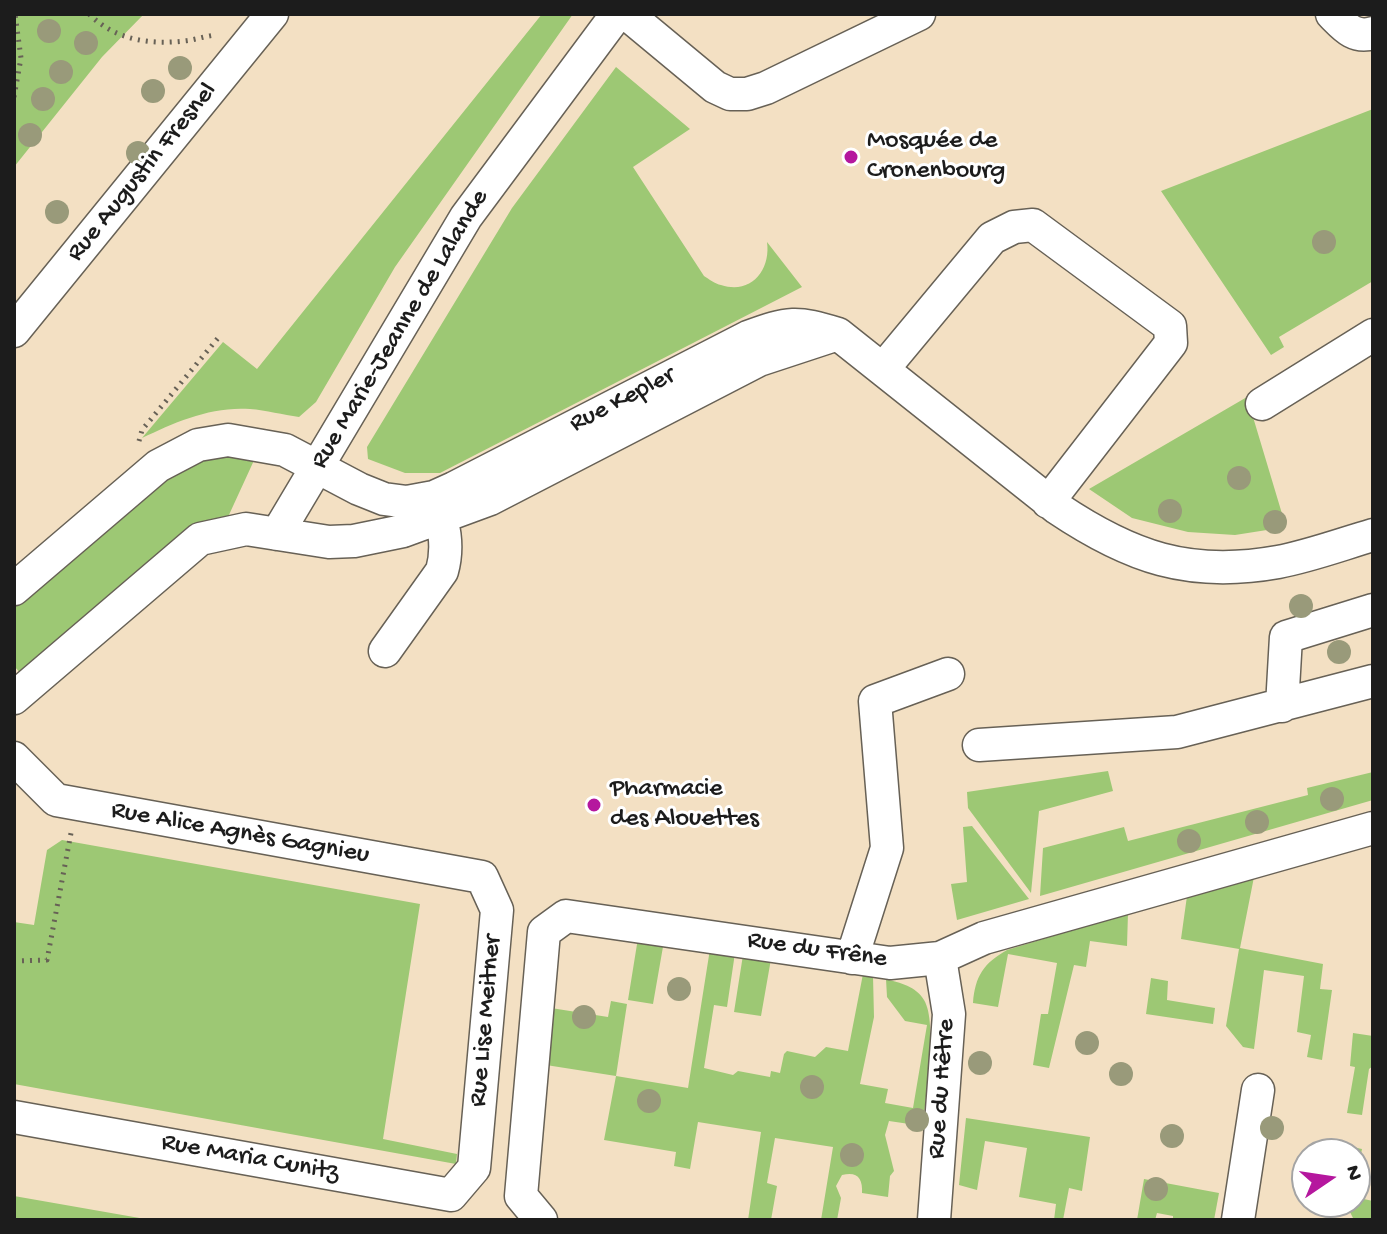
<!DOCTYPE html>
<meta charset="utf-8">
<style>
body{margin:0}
#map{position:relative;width:1387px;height:1234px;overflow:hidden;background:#f3e0c3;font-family:"Gochi Hand",sans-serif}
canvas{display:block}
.frame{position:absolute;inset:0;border:16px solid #1c1c1c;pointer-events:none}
.north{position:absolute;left:1291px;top:1138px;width:80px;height:80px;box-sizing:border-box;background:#fff;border:2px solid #a4a4a4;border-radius:50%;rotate:77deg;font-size:22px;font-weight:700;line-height:32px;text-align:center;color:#1c1c1c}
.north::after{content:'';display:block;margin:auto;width:28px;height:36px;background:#b5179e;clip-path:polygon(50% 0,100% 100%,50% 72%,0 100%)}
</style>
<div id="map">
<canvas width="1387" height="1234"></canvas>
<div class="frame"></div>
<div class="north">N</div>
</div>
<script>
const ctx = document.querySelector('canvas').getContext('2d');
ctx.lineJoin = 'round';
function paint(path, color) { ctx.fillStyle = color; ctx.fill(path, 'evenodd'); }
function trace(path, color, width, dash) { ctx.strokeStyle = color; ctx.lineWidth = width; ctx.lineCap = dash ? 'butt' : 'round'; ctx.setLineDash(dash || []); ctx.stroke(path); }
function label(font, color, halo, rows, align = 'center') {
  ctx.font = font + ' "Gochi Hand",sans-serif'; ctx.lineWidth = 6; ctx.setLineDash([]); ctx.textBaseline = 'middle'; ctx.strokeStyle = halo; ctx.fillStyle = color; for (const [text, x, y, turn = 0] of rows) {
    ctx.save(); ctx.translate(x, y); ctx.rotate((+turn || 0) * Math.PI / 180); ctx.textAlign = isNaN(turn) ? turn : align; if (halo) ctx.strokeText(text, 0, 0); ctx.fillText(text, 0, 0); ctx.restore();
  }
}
const green = new Path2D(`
 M14,14h130l-42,43 -88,110z
 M542,14h31l-178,253 -79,135 -17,15c-16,-2 -33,-7 -49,-8 -38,-3 -75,13 -108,29l81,-96 34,27z
 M616,67l74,62 -57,38 71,109c5,3 11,8 17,9 30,10 50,-15 46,-43l35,45 -362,186h-35l-37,-14 -1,-12 145,-239z
 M1373,109v172l-94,56 5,10 -13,8 -110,-164z
 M1247,397l39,130 -51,8 -47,-3 -56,-14 -43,-29z
 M203,455l53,1 -28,61 -17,3 -17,7 -171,149 -9,-10v-63l150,-131z
 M1108,771l5,20 -74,20 -8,82 -63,-85 -1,-16z
 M1373,772v28l-333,96 3,-48 81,-21 4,14 180,-46 -1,-7z
 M972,826l57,73 -72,21 -6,-36 16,-2 -4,-55z
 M62,840l358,64 -37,235 74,15 -1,10 -442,-80v-162l20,3 13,-75z
 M1254,877l-14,71 83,16 -3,25 12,1 -10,70 -15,-3 4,-22 -14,-3 7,-56 -40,-6 -10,79 -11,-2 -17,-21 13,-77 -58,-10 6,-43z
 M1128,913l-1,33 -37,-5 -4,26 -12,-2 -25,103 -16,-3 8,-51h7l9,-51 -49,-9 -10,53 -25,-4c2,-27 11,-40 34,-53z
 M638,938l26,3 -11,63 -25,-4z
 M710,949l25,4 -8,54 -13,-2 -10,63 29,7 5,-4 32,6 1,-6 9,2 4,-19 3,-3 28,6 11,-10 22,4 15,-77 10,2 1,41 -14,67 28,5 -3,14 28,5 14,-83 -22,-4 -18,-24 -1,-18c14,4 30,7 38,21 14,23 1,98 -1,126l-34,-5 -4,14 9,36 -4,5 -2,21 -26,-4c1,-15 -5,-22 -20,-18l-6,11 5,12 -4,22h-16l12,-73 -58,-9 -8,45 10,3 -6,34h-23l13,-88 -63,-10 -8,47 -16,-3 2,-14 -72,-12 12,-64 -70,-11 5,-57 57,9 3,-16 16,3 -11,72 72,12z
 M743,955l28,4 -10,57 -27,-4z
 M1151,978l17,3 -1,19 48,8 -2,16 -67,-10z
 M1353,1033l20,3v30l-4,3 -7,46 -15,-2 8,-46 -5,-1z
 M966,1118l124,19 -8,54 -13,-3 -6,32h-9l2,-16 -37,-7 8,-49 -42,-7 -8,49 -18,-5z
 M1343,1145l19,4 -3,15 6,1 -6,33 14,3v19h-19l-9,-18h10v-48h-14z
 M1144,1179l75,14 -5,27h-41v-4l-16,-3 -2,7h-18z
 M14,1196l137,24h-137z`);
const path = new Path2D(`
 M89,14c26,26 61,31 95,27 11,-1 21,-5 32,-6
 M14,97l7,-39 -6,-44
 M139,441l3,-11 76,-92
 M14,961l33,-1 24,-127`);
const minor = new Path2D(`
 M627,14l88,73 15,7h17l19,-6 153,-74
 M1332,14c12,12 22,25 41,19
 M14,331l258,-317
 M883,369l109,-131 22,-11 19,-2 137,101 1,17 -123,159
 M1262,404l111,-69
 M277,534l189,-317 151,-203
 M14,589l144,-123 40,-21 30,-5 57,10 74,39 25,10 23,3 27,-5 20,-9 294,-151c41,-15 48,-16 90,-3l219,174c73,49 132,70 221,54 32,-6 64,-18 95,-27
 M385,651l57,-80c7,-25 2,-48 -7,-71
 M14,698l186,-159 46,-10 83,13 25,-1 49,-10 87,-32 269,-139 79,-26
 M1282,706l4,-69 87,-27
 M979,745l198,-13 196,-51
 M14,758l42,42 426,77 15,33 -23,258 -23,27 -437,-78
 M852,958l35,-110 -12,-147 73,-27
 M541,1220l-20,-24 23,-264 22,-16 324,47 50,-5 44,-20 389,-110
 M934,1220l15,-206 -9,-56
 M1238,1220l20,-130`);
const trees = [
 [49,31],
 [86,43],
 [180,68],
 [61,72],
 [153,91],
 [43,99],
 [30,135],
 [138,153],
 [57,212],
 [1324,242],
 [1239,478],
 [1170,511],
 [1275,522],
 [1301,606],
 [1339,652],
 [1332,799],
 [1257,822],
 [1189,841],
 [679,989],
 [584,1017],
 [1087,1043],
 [980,1063],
 [1121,1074],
 [812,1087],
 [649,1101],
 [917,1120],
 [1272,1128],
 [1172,1136],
 [852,1155],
 [1156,1189]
];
const markers = [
 [851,157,8,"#b5179e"],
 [594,805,8,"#b5179e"]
];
const poiNames = [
 ["Mosquée de",867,142],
 ["Cronenbourg",867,172],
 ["Pharmacie",610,790],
 ["des Alouettes",610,820]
];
const streetNames = [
 ["Rue Augustin Fresnel",143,173,-51],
 ["Rue Marie-Jeanne de Lalande",401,330,-59],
 ["Rue Kepler",623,401,-27],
 ["Rue Alice Agnès Gagnieu",240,834,10],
 ["Rue du Frêne",817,951,8],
 ["Rue Lise Meitner",487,1021,-85],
 ["Rue du Hêtre",943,1089,-86],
 ["Rue Maria Cunitz",250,1159,10]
];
paint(green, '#9dc874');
trace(minor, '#676156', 35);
trace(path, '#676156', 5, [2, 6]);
trace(minor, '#fff', 32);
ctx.fillStyle = '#999a7a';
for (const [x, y] of trees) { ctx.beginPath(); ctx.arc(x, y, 12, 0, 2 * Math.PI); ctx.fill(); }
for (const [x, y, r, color] of markers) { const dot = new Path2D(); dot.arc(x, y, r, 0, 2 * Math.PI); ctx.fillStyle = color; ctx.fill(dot); trace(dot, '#fff', 3); }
label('26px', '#1c1c1c', '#fff', poiNames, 'left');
label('26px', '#1c1c1c', '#fff', streetNames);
</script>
